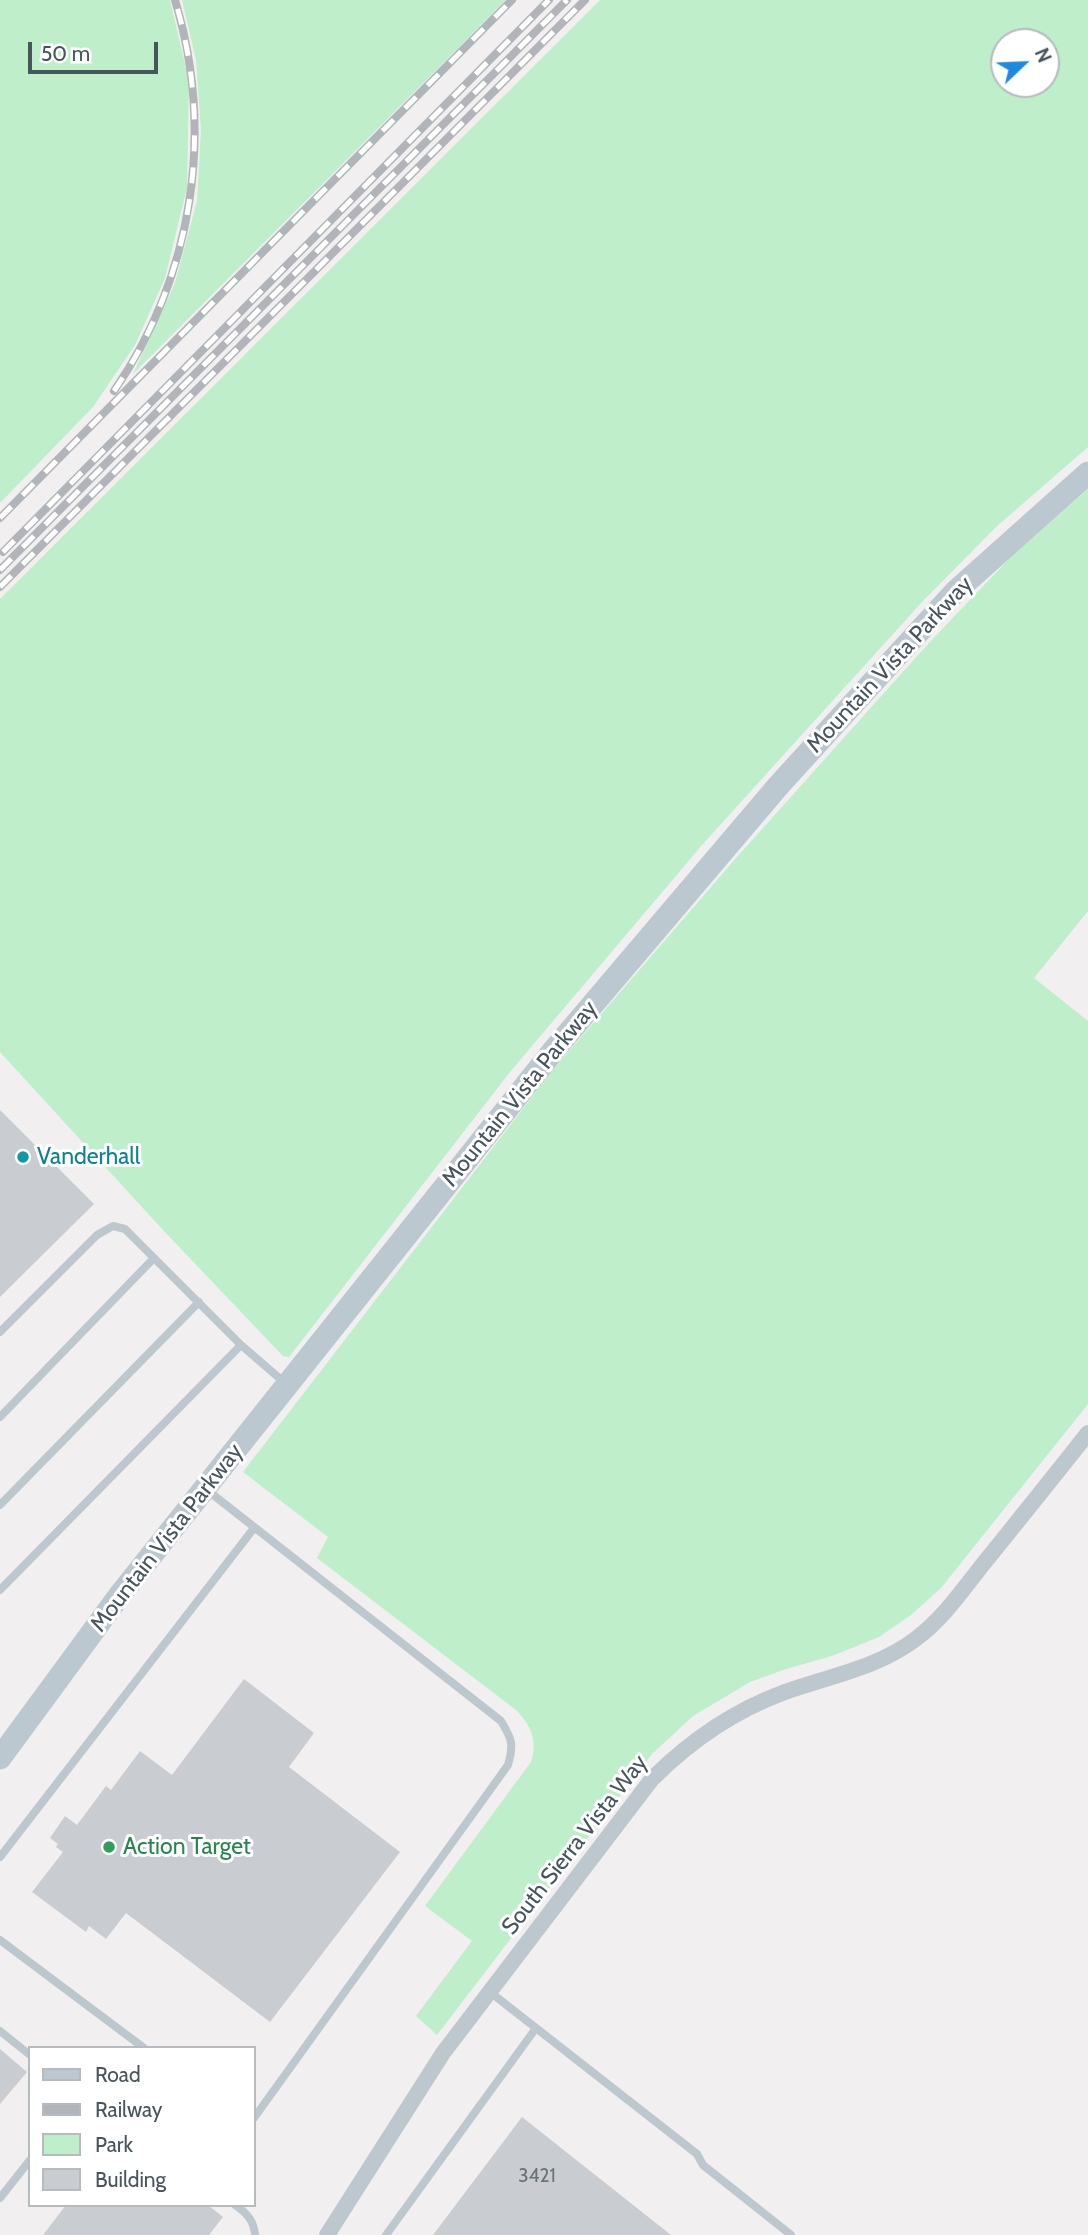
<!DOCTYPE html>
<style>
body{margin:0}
#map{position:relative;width:1088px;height:2235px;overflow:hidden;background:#f1efef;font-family:Cabin,sans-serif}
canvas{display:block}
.legend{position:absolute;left:28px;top:2046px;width:228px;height:161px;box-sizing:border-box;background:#fff;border:2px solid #b5bbbe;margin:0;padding:9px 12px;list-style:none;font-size:21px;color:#47555c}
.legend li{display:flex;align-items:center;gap:14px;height:35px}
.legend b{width:35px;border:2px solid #b5bbbe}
.north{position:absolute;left:990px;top:28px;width:70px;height:70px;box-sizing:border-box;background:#fff;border:2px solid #b5bbbe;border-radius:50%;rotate:67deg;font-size:19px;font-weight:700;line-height:28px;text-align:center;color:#47555c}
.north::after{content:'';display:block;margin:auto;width:24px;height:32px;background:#1d8add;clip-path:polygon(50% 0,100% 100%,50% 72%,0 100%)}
.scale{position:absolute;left:28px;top:42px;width:130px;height:32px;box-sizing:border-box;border:4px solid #47555c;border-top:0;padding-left:9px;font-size:21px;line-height:24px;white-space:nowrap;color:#47555c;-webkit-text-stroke:5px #fff;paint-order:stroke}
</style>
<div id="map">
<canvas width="1088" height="2235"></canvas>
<ul class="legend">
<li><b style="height:9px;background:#bbc8d0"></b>Road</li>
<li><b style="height:9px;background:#b1b5b9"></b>Railway</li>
<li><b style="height:19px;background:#beeeca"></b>Park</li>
<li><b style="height:19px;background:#c9cdd1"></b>Building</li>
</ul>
<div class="north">N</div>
<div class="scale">50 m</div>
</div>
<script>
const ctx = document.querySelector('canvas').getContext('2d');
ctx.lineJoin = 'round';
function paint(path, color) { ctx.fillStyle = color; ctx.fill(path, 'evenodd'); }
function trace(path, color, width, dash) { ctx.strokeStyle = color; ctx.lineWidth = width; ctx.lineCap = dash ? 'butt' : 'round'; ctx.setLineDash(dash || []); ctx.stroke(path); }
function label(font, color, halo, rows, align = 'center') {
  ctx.font = font + ' Cabin,sans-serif'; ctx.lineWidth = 6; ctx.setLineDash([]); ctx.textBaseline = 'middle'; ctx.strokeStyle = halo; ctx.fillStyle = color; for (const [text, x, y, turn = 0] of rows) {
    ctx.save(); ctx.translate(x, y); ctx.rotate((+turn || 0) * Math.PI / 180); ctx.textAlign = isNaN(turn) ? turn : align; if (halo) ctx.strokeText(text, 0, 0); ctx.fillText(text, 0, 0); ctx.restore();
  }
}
const green = new Path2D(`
 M0,0h170l19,81 -2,107 -22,90 -30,67 -42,62 -93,96z
 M182,0h324l-373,374 42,-91 22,-82 4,-71 -5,-70z
 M600,0h488v447l-92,80 -74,75 -220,243 -192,227 -221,285 -6,-1 -120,-126 -163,-178v-453zM1046,42v42h-42v-42z
 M1088,489v422l-54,67 54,43v383l-147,184 -30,27 -32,22 -47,19 -46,13 -36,13 -57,34 -41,38 -215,281 -21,-19 56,-75 -47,-35 106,-144c7,-21 0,-37 -15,-52l-199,-152 11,-21 -85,-65 309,-401 185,-214 191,-213 81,-85z`);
const building = new Path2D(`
 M0,1110l94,94 -94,93z
 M244,1679l70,54 -25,34 111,85 -130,170 -144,-109 -20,26 -17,-13 -3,6 -54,-40 31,-40 -7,-5 2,-3 -8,-6 15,-22 12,9 29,-39 5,4 29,-39 32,24z
 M0,2049l27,23 -27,32z
 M522,2117l149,118h-238z
 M66,2205h142l15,12 -14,18h-166z`);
const lane = new Path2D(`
 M0,1332l97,-97 16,-9 12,3 116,116
 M0,1417l154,-159
 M207,1490l294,231c11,18 13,23 7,44l-254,353
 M0,1505l199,-203
 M0,1590l241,-245 44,38
 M0,1857l254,-329
 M0,1940l144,108
 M490,1992l207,162 6,11 88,70
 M0,2031l30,24
 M0,2198l30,-38
 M235,2205c12,8 19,16 20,30
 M386,2235l150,-207`);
const street = new Path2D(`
 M327,2235l116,-182 209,-274c39,-39 81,-68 133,-87 45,-16 93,-24 132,-54 28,-21 49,-53 71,-80 33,-41 67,-83 100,-125`);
const secondary = new Path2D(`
 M0,1758l119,-162 435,-546 225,-265 177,-194 132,-118`);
const rail = new Path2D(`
 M114,391c79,-115 101,-258 61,-391
 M0,518l512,-518
 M3,552l546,-552
 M0,570l567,-570
 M0,587l585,-587`);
const markers = [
 [23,1157,7,"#0f9aa8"],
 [109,1847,7,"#2e9e5b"]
];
const numberNames = [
 ["3421",537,2176]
];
const streetNames = [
 ["Mountain Vista Parkway",890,665,-47],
 ["Mountain Vista Parkway",520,1094,-51],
 ["Mountain Vista Parkway",167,1538,-52],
 ["South Sierra Vista Way",575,1845,-52]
];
const cultureNames = [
 ["Vanderhall",37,1157]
];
const leisureNames = [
 ["Action Target",123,1847]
];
paint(green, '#beeeca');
paint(building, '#c9cdd1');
trace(lane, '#bdc8ce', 8);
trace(street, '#bdc8ce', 16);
trace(secondary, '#bbc8d0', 23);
trace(rail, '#b1b5b9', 8);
trace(rail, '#fff', 5, [16]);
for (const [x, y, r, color] of markers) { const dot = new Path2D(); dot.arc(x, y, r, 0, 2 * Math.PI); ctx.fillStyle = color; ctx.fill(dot); trace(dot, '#fff', 2.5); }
label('19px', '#687379', null, numberNames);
label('23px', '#47555c', '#fff', streetNames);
label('23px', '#0d838f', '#fff', cultureNames, 'left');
label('23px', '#27864d', '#fff', leisureNames, 'left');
</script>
